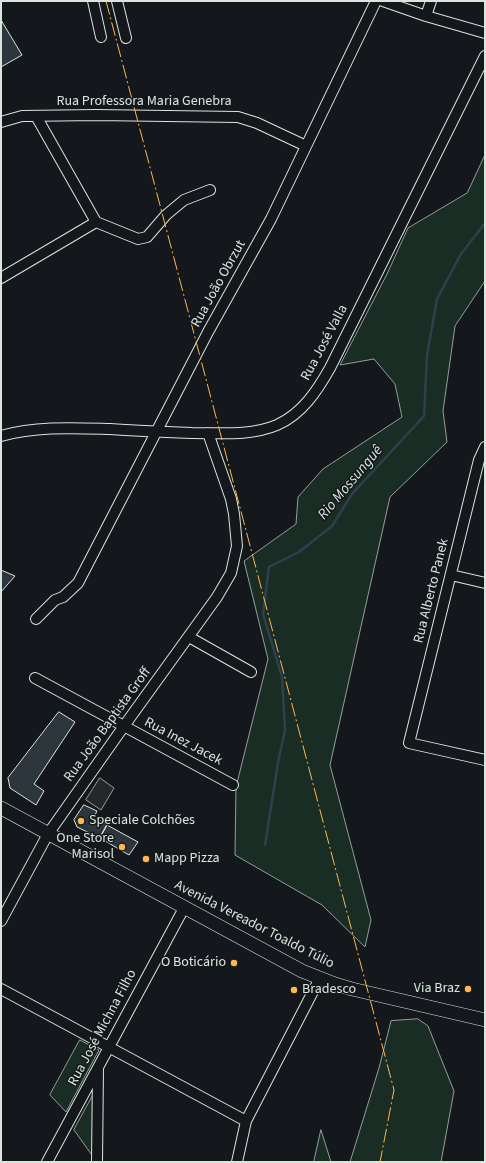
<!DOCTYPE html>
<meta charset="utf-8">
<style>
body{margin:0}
#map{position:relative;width:486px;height:1163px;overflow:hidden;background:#14181c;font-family:"Source Sans 3",sans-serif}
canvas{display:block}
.frame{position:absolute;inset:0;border:2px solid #d8e6dc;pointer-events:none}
</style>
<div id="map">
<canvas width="486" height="1163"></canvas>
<div class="frame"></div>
</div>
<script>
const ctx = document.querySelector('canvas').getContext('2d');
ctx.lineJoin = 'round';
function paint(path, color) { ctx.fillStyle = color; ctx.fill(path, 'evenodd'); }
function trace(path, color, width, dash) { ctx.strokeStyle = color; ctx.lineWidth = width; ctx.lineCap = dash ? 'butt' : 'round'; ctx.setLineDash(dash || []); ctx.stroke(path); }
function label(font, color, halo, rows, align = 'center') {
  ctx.font = font + ' "Source Sans 3",sans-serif'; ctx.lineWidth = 3; ctx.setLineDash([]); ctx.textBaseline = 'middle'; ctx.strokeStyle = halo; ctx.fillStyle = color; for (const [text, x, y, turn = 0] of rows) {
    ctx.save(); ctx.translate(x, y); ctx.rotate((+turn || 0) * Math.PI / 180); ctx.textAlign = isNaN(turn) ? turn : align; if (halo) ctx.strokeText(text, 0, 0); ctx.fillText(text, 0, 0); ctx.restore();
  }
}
const green = new Path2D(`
 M485,155v126l-30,45 -12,85 4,31 -57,55 -60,268 41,155 -6,27 -43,-42 -87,-50 1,-68 32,-128 -24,-98 52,-37 2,-27 25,-28 79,-52 -7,-33 -21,-25 -34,6 47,-91 21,-46 59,-35z
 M418,1019l10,7 26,65 -13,71h-91l29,-94 12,-47z
 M80,1040l19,10 -33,62 -16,-17z
 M94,1093v65l-20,-28z
 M321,1130l10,32h-17z`);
const parking = new Path2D(`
 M100,778l14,10 -13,22 -15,-10z`);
const stream = new Path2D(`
 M265,845l13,-82 7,-33 -3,-53 -19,-63 6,-47 30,-15 33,-26 20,-32 72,-78 3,-61 10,-56 24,-45 24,-31`);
const building = new Path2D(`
 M1,20l21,35 -21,12z
 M1,570l14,6 -14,16z
 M59,712l16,10 -41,62 10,7 -8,14 -26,-17 -2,-10z
 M84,805l13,6 -3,6 13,8 -7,13 -23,-11 -3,-7z
 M107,825l31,17 -9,13 -29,-17z`);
const minor = new Path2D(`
 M93,1l8,36
 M117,1l9,37
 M383,1l43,15 59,17
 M426,16l5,-15
 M36,116l60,106
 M1,122l21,-6 74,-1 142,2 19,6 49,23
 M96,222l42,17 9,-2 19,-22 18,-15 26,-10
 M1,278l95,-56
 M1,436c35,-10 73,-8 109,-7 28,2 55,3 82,4 28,0 59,3 85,-8 25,-11 40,-34 53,-57l155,-312
 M485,447l-6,13 -70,283 76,17
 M451,575l34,8
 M36,619l19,-19 8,-3 15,-14 130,-251 63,-113 105,-218
 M189,637l62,35
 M35,678l198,107
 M1,921l47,-87 76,-108 93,-129 14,-24 6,-27 -3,-32 -3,-15 -23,-66
 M1,989l245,132
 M47,1162l137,-254
 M97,1162l1,-94
 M237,1162l9,-41 74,-143`);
const major = new Path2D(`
 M1,808l301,163 33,13 17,5 133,31`);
const power = new Path2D(`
 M106,1l288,1089 -14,72`);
const markers = [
 [81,821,4,"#ffb74d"],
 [122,847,4,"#ffb74d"],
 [146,859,4,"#ffb74d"],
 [234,963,4,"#ffb74d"],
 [468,989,4,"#ffb74d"],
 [294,990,4,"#ffb74d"]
];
const streetNames = [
 ["Rua Professora Maria Genebra",144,102],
 ["Rua João Obrzut",219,284,-61],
 ["Rua José Valla",325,343,-62],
 ["Rua Alberto Panek",432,591,-76],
 ["Rua João Baptista Groff",108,725,-54],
 ["Rua Inez Jacek",183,742,28],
 ["Avenida Vereador Toaldo Túlio",254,925,27],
 ["Rua José Michna Filho",103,1028,-62]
];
const poiNames = [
 ["Speciale Colchões",89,821],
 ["One Store",114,839,"right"],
 ["Marisol",114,855,"right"],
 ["Mapp Pizza",154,859],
 ["O Boticário",226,963,"right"],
 ["Via Braz",460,989,"right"],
 ["Bradesco",302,990]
];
const waterNames = [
 ["Rio Mossunguê",351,483,-50]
];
paint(green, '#1a2d24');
trace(green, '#939e99', 1);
paint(parking, '#24282b');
trace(parking, '#939e99', 1);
trace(stream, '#2f3f4d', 2.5);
paint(building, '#2c363c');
trace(building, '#d8e6dc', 1);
trace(minor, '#d8e6dc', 12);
trace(major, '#d8e6dc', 14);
trace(minor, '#14181c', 10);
trace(major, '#14181c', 13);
trace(power, '#ffb74d', 1, [14, 3, 2, 3]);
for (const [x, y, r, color] of markers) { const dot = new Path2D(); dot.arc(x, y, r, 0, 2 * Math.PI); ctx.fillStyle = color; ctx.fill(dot); trace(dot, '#14181c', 1.5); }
label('14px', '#d8e6dc', '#14181c', streetNames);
label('14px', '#d8e6dc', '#14181c', poiNames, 'left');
label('italic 15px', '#d8e6dc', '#14181c', waterNames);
</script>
